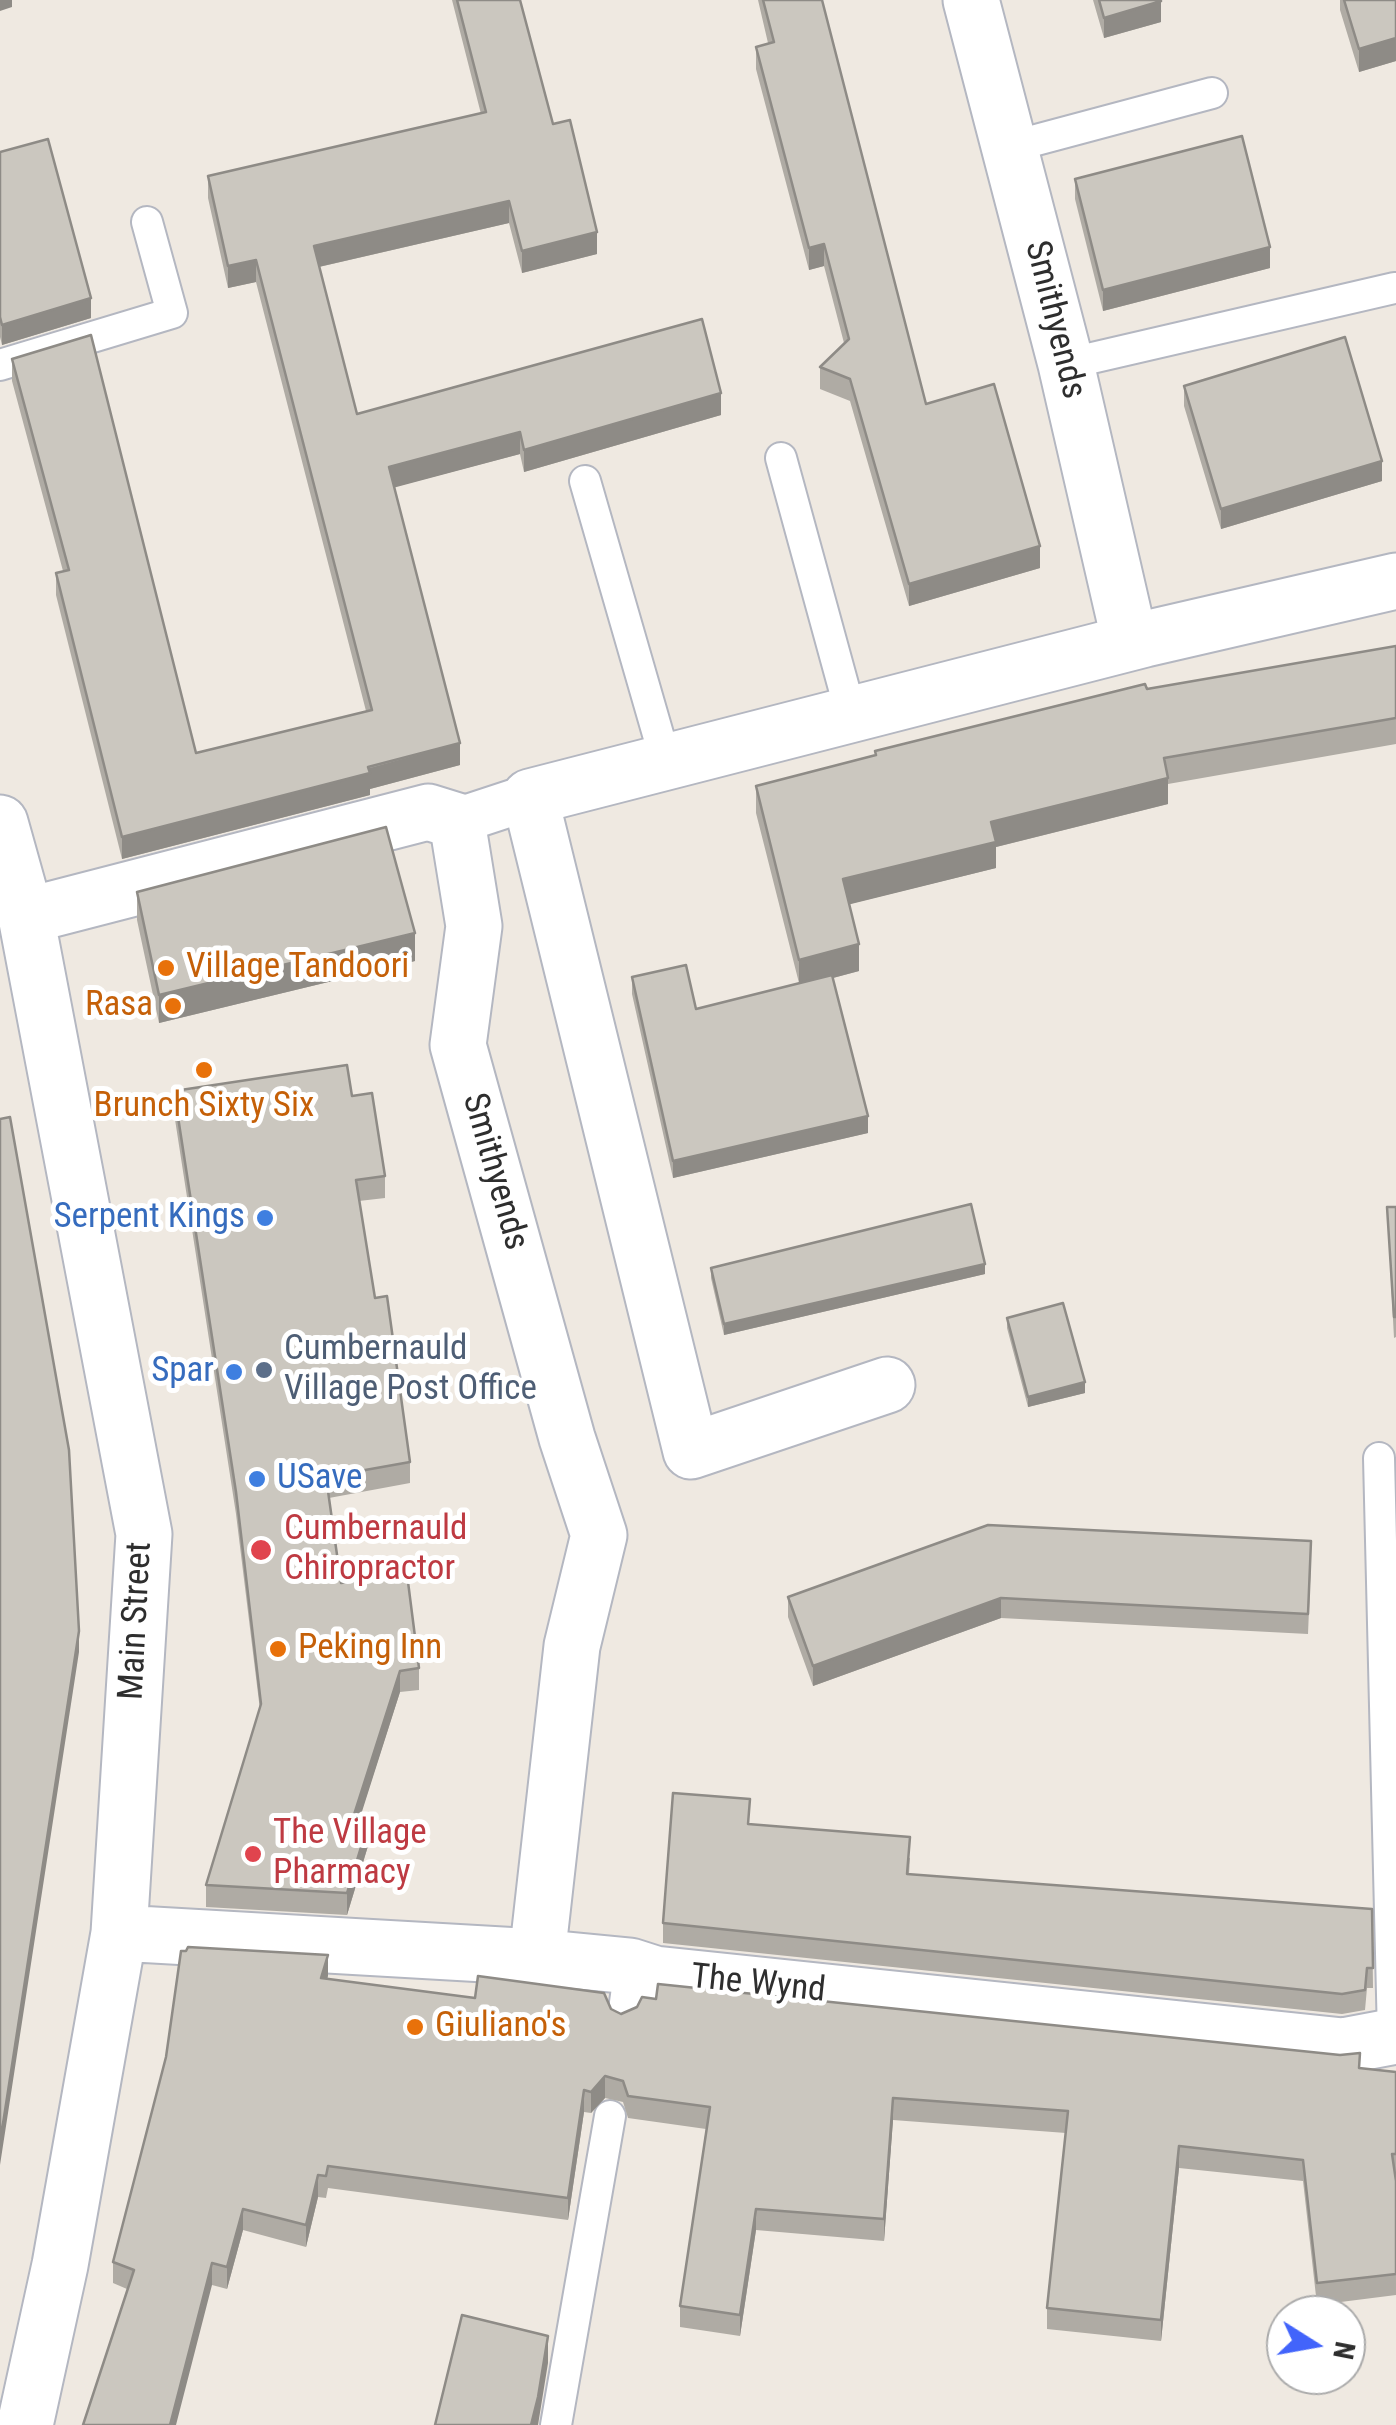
<!DOCTYPE html>
<style>
body{margin:0}
#map{position:relative;width:1396px;height:2425px;overflow:hidden;background:#efe9e1;font-family:"Roboto Condensed",sans-serif}
canvas{display:block}
.north{position:absolute;left:1266px;top:2295px;width:100px;height:100px;box-sizing:border-box;background:#fff;border:2px solid #ababab;border-radius:50%;rotate:101deg;font-size:28px;font-weight:700;line-height:40px;text-align:center;color:#2e2e2e}
.north::after{content:'';display:block;margin:auto;width:35px;height:45px;background:#4264fb;clip-path:polygon(50% 0,100% 100%,50% 72%,0 100%)}
</style>
<div id="map">
<canvas width="1396" height="2425"></canvas>
<div class="north">N</div>
</div>
<script>
const ctx = document.querySelector('canvas').getContext('2d');
ctx.lineJoin = 'round';
function trace(path, color, width, dash) { ctx.strokeStyle = color; ctx.lineWidth = width; ctx.lineCap = dash ? 'butt' : 'round'; ctx.setLineDash(dash || []); ctx.stroke(path); }
function paint(path, color) { ctx.fillStyle = color; ctx.fill(path, 'evenodd'); }
function label(font, color, halo, rows, align = 'center') {
  ctx.font = font + ' "Roboto Condensed",sans-serif'; ctx.lineWidth = 10; ctx.setLineDash([]); ctx.textBaseline = 'middle'; ctx.strokeStyle = halo; ctx.fillStyle = color; for (const [text, x, y, turn = 0] of rows) {
    ctx.save(); ctx.translate(x, y); ctx.rotate((+turn || 0) * Math.PI / 180); ctx.textAlign = isNaN(turn) ? turn : align; if (halo) ctx.strokeText(text, 0, 0); ctx.fillText(text, 0, 0); ctx.restore();
  }
}
const service = new Path2D(`
 M1010,147l202,-54
 M1066,364l328,-76
 M0,365l172,-52 -25,-91
 M781,458l70,256
 M585,481l81,281
 M1379,1458l14,578
 M623,2017l7,-51
 M556,2425l54,-309`);
const pedestrian = new Path2D(`
 M457,821l73,-24`);
const minor = new Path2D(`
 M971,0l95,364 64,278
 M0,823l26,93 118,618 -25,399 -59,332 -35,160
 M26,916l402,-104 29,9 17,105 -16,119 109,393 32,97 -27,111 -35,311
 M887,1385l-196,66 -161,-654 615,-158 251,-58
 M119,1933l418,24 93,9 25,8 688,72 53,-10`);
const wall = new Path2D(`
 M452,0h68l33,124 44,130 -75,19 -13,-50 -190,44 38,147 364,1 -197,57 -4,-18 -126,33 66,278 -90,24v6l-248,64 -66,-264v-22l7,-2 -51,-190v-22l184,394 170,-42 -110,-429 -28,6 -20,-90v-22l273,-62z
 M758,0h64l104,404 114,164 -131,38 -59,-205 -30,-12v-22l24,-24 -20,-77 -15,4 -53,-201v-22l12,-4z
 M1093,0h67l1,22 -57,16z
 M1340,0h56v61l-37,11 -19,-62z
 M0,152l91,166 -89,27 -2,-8z
 M1075,179l195,89 -167,43 -28,-112z
 M1184,386l198,95 -161,48 -37,-123z
 M1396,646v98l-228,40v20l-172,43v21l-147,36 10,67 -26,7 35,155 -195,45 -41,-184v-17l64,32 103,-26 -43,-170v-27l119,-31v-4l272,-62z
 M137,892l278,69 -256,62 -22,-103z
 M174,1091l178,5 33,80v22l-26,3 16,97 35,164v21l-81,15 12,85 78,85v22l-19,2 -42,130 10,24 -21,69 -141,-8v-22l54,-175 -24,-196 -62,-401z
 M1387,1207h9v130l-2,1z
 M711,1268l274,6 -261,61 -13,-57z
 M1007,1318l78,75 -57,14 -21,-79z
 M1311,1561l-3,73 -307,-16 -188,68 -25,-69v-20z
 M750,1825l160,33 -1,16 463,35 1,79h-6l-2,22 -23,4 -679,-71v-20z
 M328,1976l-1,3 148,19 136,11 10,5 775,58v223l-79,10 -14,-124 -124,-13 -18,173 -114,-12v-21l19,-175 -173,-13 -9,121 -128,-11 -16,106 -60,-9v-21l26,-177 -78,-11 -5,-16 -18,-4 -14,15 -7,-1 -16,108 -240,-32 -2,10 -8,-1 -12,50 -63,-17 -16,59 -15,-4 -85,4 -14,-6v-21z`);
const shadedWall = new Path2D(`
 M0,0h12v7l-12,4z
 M1161,1v21l-57,16v-20z
 M1396,38v23l-37,11v-23z
 M509,201v22l-195,45v-22z
 M597,232v22l-75,19v-22z
 M824,244v22l-15,4v-22z
 M1270,247v21l-167,43v-21z
 M256,260v22l-28,6v-22z
 M91,298v20l-89,27v-20z
 M721,393v22l-197,57v-22z
 M520,432v22l-131,35v-22z
 M1382,461v20l-161,48v-20z
 M1040,546v22l-131,38v-22z
 M460,743v22l-90,24v6l-248,64v-22z
 M1168,778v26l-172,43v21l-153,38v-27l148,-57z
 M415,933v28l-256,62v-28z
 M859,944v27l-60,16v-27z
 M868,1116v17l-195,45v-17z
 M985,1264v10l-261,61v-11z
 M1085,1382v11l-57,14v-10z
 M1001,1598v20l-188,68v-20z
 M79,1631v21l-79,513v-22z
 M400,1671v21l-48,151v-22z
 M368,1824v22l-21,69v-22z
 M328,1955v21l-7,23v-21z
 M605,2076v22l-14,15v-21z
 M584,2090v22l-16,108v-22z
 M893,2098v22l-9,121v-22z
 M1179,2146v22l-18,173v-21z
 M318,2175v22l-12,50v-22z
 M243,2209v21l-16,59v-22z
 M756,2209v21l-16,106v-21z
 M212,2263v22l-36,140h-6z
 M548,2336v27l-10,62h-7z`);
const building = new Path2D(`
 M457,0h63l33,124 17,-4 27,112 -75,19 -13,-50 -195,45 43,168 345,-95 19,74 -197,57 -4,-18 -131,35 71,276 -92,24 2,6 -248,64 -66,-264 13,-3 -57,-211 79,-24 105,418 176,-43 -116,-450 -28,6 -20,-90 278,-64z
 M763,0h59l104,404 68,-20 46,162 -131,38 -59,-205 -30,-12 29,-28 -25,-95 -15,4 -53,-201 18,-5z
 M1099,0h61l1,1 -57,17z
 M1344,0h52v38l-37,11z
 M1242,136l28,111 -167,43 -28,-111z
 M48,139l43,159 -89,27 -2,-8v-165z
 M1345,337l37,124 -161,48 -37,-123z
 M1396,646v72l-232,40 4,20 -177,44 5,20 -153,37 16,65 -60,16 -43,-174 120,-31 -1,-4 270,-67 2,5z
 M386,827l29,106 -256,62 -22,-103z
 M686,965l10,44 136,-34 36,141 -195,45 -41,-184z
 M347,1065l5,31 20,-3 13,83 -29,4 19,118 12,-2 23,166 -84,15 15,106 66,-9 12,94 -19,3 -48,150 16,3 -21,69 -141,-8 55,-181 -25,-212 -62,-401z
 M10,1117l59,333 10,181 -79,512v-1024z
 M971,1204l14,60 -261,60 -13,-56z
 M1387,1207h9v110h-2z
 M1063,1303l22,79 -57,15 -21,-79z
 M988,1525l323,16 -3,73 -307,-16 -188,68 -25,-69z
 M673,1793l77,6 -2,25 162,13 -3,37 465,35 1,59h-6l-2,22 -23,4 -679,-71z
 M188,1947l140,8 -7,23 154,20 3,-22 126,17 7,16 10,5 16,-7 5,-10 14,2 2,-15 682,71 20,-2 -1,15 37,4v82h-4l4,27v93l-79,9 -14,-123 -124,-14 -18,174 -114,-12 21,-197 -175,-13 -9,121 -128,-10 -16,106 -60,-9 30,-199 -82,-11 -5,-15 -18,-5 -14,16 -7,-2 -16,108 -240,-32 -2,10 -8,-1 -12,50 -63,-16 -16,58 -15,-4 -42,162h-87l51,-155 -21,-8 53,-205 15,-106h5z
 M462,2315l86,21 -10,61 -7,28h-96z`);
const markers = [
 [166,968,10,"#e8710a"],
 [173,1006,10,"#e8710a"],
 [204,1070,10,"#e8710a"],
 [265,1218,10,"#3f7fe0"],
 [264,1370,10,"#5c6f8a"],
 [234,1372,10,"#3f7fe0"],
 [257,1479,10,"#3f7fe0"],
 [261,1550,12,"#e0444e"],
 [278,1649,10,"#e8710a"],
 [253,1854,10,"#e0444e"],
 [415,2027,10,"#e8710a"]
];
const streetNames = [
 ["Smithyends",1054,320,76],
 ["Smithyends",494,1172,74],
 ["Main Street",137,1621,-87],
 ["The Wynd",758,1985,6]
];
const foodNames = [
 ["Village Tandoori",186,968],
 ["Rasa",153,1006,"right"],
 ["Brunch Sixty Six",204,1107,"center"],
 ["Peking Inn",298,1649],
 ["Giuliano's",435,2027]
];
const shopNames = [
 ["Serpent Kings",245,1218],
 ["Spar",214,1372],
 ["USave",277,1479,"left"]
];
const serviceNames = [
 ["Cumbernauld",284,1350],
 ["Village Post Office",284,1390]
];
const healthNames = [
 ["Cumbernauld",284,1530],
 ["Chiropractor",284,1570],
 ["The Village",273,1834],
 ["Pharmacy",273,1874]
];
trace(service, '#b4b7c1', 34);
trace(pedestrian, '#b4b7c1', 49);
trace(minor, '#b4b7c1', 59);
trace(service, '#fff', 30);
trace(pedestrian, '#fff', 45);
trace(minor, '#fff', 55);
paint(wall, '#afaba4');
paint(shadedWall, '#8e8b86');
paint(building, '#cbc7bf');
trace(building, '#8e8b86', 2.5);
for (const [x, y, r, color] of markers) { const dot = new Path2D(); dot.arc(x, y, r, 0, 2 * Math.PI); ctx.fillStyle = color; ctx.fill(dot); trace(dot, '#fff', 4); }
label('35px', '#2e2e2e', '#fff', streetNames);
label('35px', '#c56008', '#fff', foodNames, 'left');
label('35px', '#366cbe', '#fff', shopNames, 'right');
label('35px', '#4e5e75', '#fff', serviceNames, 'left');
label('35px', '#be3a42', '#fff', healthNames, 'left');
</script>
